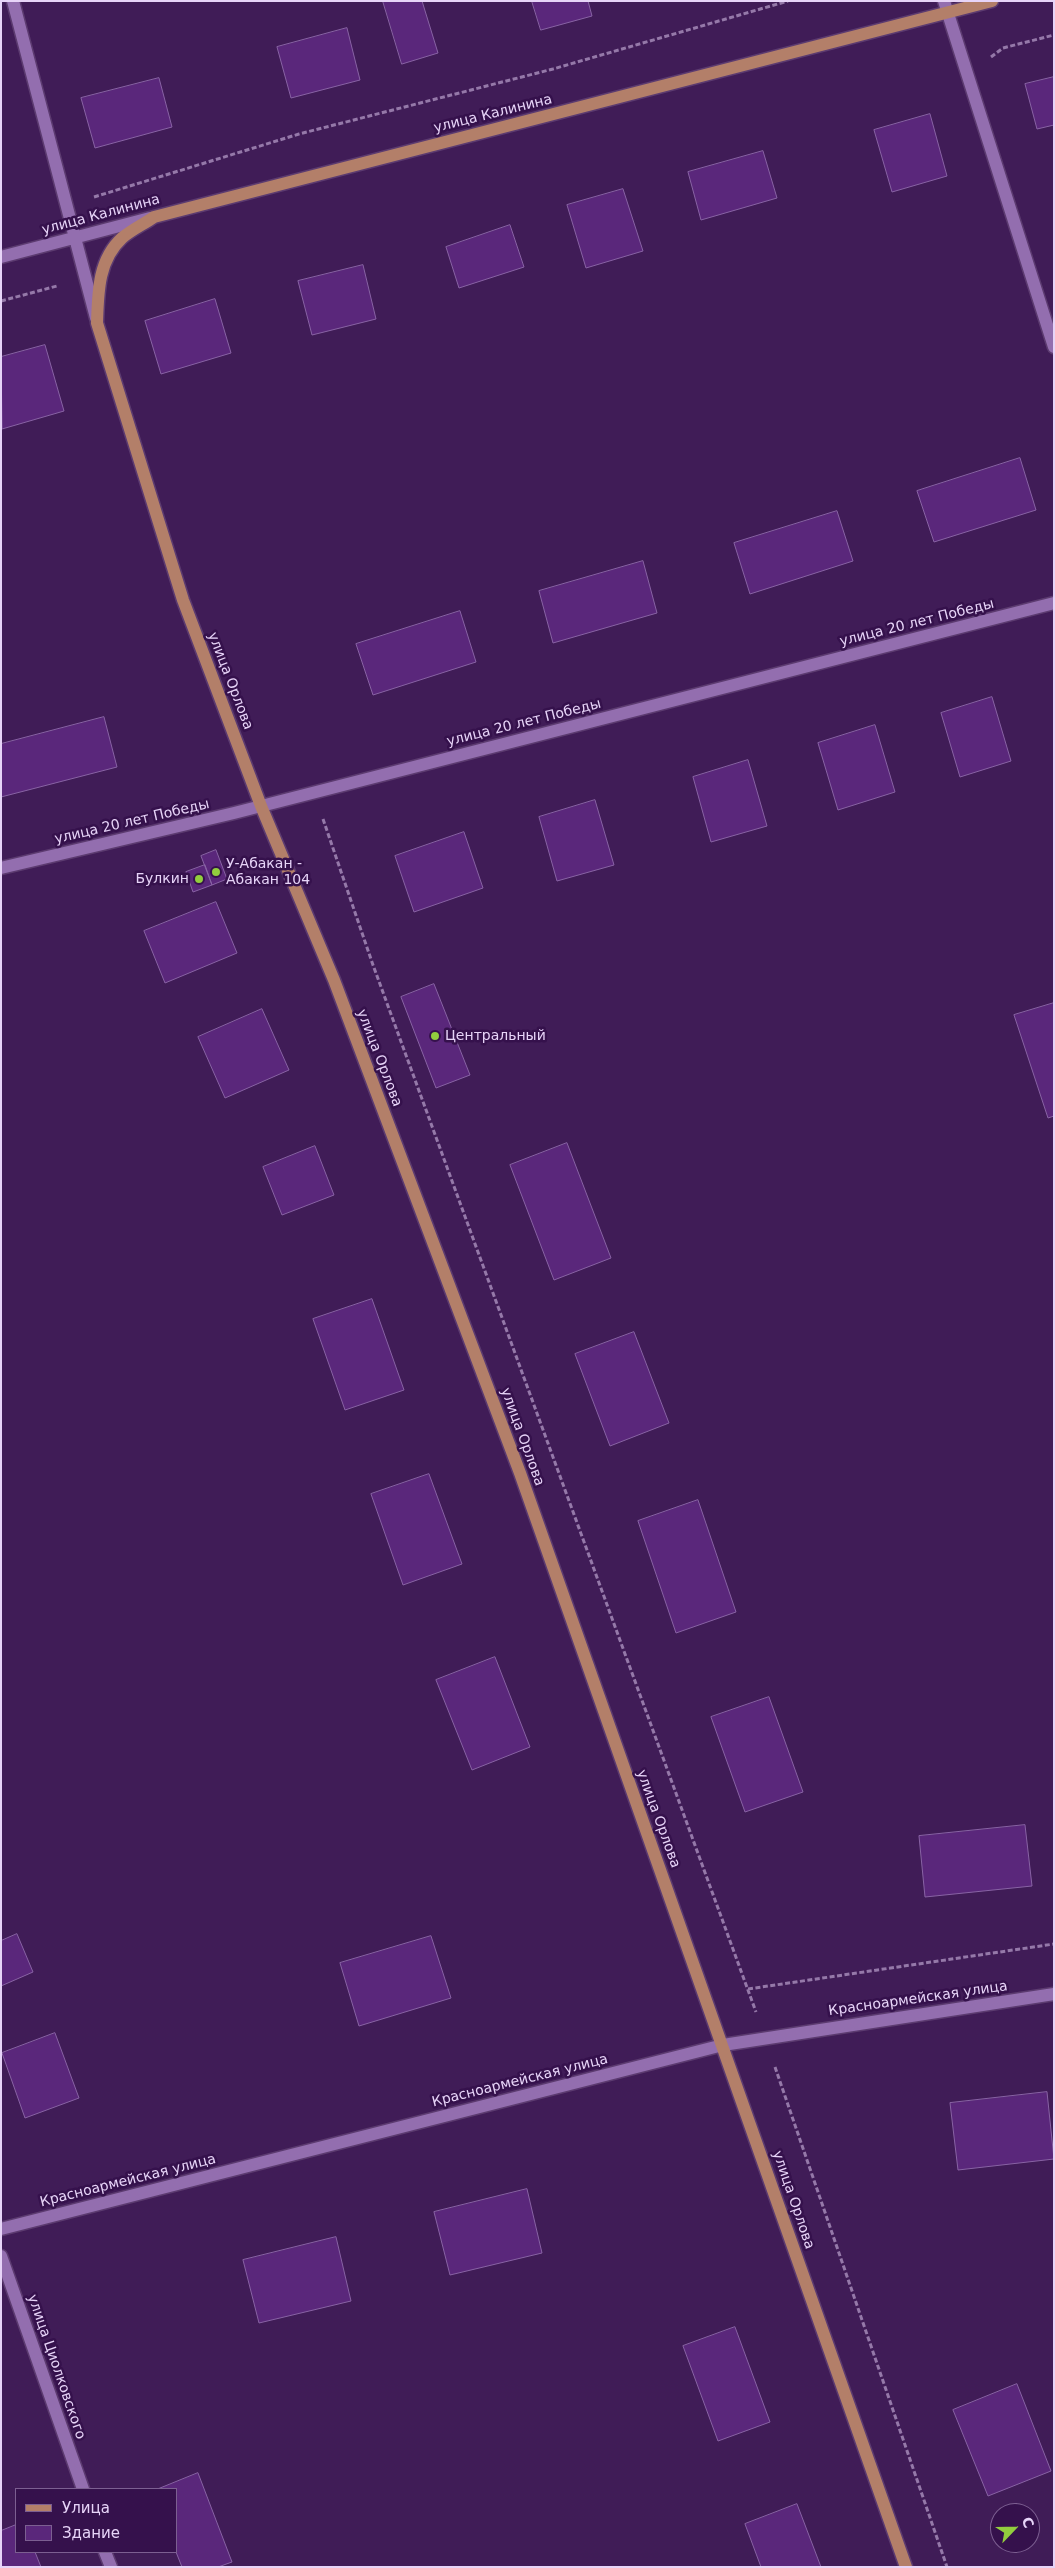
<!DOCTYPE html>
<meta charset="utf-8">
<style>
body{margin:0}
#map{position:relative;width:1055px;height:2568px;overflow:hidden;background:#401c57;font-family:"DejaVu Sans",sans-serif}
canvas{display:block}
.frame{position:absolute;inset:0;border:2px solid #e7d4f8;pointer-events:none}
.legend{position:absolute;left:15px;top:2488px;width:162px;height:65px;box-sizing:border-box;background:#35114c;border:1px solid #7c5f91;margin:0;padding:6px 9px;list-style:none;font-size:15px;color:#e7d4f8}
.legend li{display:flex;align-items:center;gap:10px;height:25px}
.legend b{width:25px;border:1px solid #7c5f91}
.north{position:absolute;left:990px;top:2503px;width:50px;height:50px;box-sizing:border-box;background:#35114c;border:1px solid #7c5f91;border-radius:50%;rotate:66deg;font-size:14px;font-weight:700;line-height:20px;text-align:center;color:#e7d4f8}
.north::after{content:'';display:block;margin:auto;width:18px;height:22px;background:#92cd3e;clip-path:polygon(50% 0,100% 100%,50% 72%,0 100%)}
</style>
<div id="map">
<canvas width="1055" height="2568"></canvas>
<div class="frame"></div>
<ul class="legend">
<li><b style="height:6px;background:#b37f69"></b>Улица</li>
<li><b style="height:14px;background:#5a277b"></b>Здание</li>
</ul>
<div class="north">С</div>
</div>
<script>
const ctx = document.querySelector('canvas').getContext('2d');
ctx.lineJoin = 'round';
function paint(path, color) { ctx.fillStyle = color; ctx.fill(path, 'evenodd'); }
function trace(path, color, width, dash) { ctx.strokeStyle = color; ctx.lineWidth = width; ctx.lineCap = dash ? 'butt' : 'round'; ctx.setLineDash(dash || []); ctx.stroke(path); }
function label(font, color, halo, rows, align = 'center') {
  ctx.font = font + ' "DejaVu Sans",sans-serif'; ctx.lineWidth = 5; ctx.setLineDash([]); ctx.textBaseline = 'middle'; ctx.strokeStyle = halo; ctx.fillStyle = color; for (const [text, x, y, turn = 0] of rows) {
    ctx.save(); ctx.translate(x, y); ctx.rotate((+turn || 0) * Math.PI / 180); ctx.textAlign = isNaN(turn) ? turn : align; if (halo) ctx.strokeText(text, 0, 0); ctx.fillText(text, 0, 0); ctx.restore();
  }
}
const building = new Path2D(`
 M383,1h39l16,52 -36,11z
 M532,1h56l4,15 -51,14z
 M347,28l13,52 -69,18 -14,-51z
 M1054,77v48l-17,4 -12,-45z
 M159,78l13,49 -77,21 -14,-50z
 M930,114l17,62 -55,16 -18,-62z
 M763,151l14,47 -76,22 -13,-48z
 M623,189l20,62 -57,17 -19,-63z
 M510,225l14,42 -65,21 -13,-41z
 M363,265l13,54 -64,16 -14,-54z
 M215,299l16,54 -70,21 -16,-53z
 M45,345l19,66 -62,18 -1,-72z
 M1020,458l16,52 -102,32 -17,-51z
 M837,511l16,50 -103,33 -16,-51z
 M643,561l14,52 -104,30 -14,-52z
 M460,611l16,51 -103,33 -17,-51z
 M992,697l19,64 -51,16 -19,-64z
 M104,717l13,50 -116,30v-53z
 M875,725l20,67 -57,18 -20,-67z
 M748,760l19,66 -56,16 -18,-65z
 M595,800l19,65 -57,16 -18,-64z
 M464,832l19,56 -69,24 -19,-56z
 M216,850l11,29 -15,6 -11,-29z
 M205,865l7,20 -19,7 -7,-20z
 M216,902l21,51 -72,30 -21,-52z
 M434,984l36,91 -34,13 -35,-91z
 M1054,1003v113l-6,2 -34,-103z
 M262,1009l27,61 -64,28 -27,-61z
 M567,1143l44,115 -57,22 -44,-115z
 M315,1146l19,49 -52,20 -19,-48z
 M372,1299l32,91 -59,20 -32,-91z
 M634,1332l35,91 -59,23 -35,-92z
 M429,1474l33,90 -59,21 -32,-91z
 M698,1500l38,112 -60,21 -38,-112z
 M495,1657l35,90 -58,23 -36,-90z
 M769,1697l34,95 -58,20 -34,-95z
 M1025,1825l7,61 -107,11 -6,-61z
 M17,1934l16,38 -32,14v-45z
 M431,1936l20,62 -92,28 -19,-63z
 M55,2033l24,65 -54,20 -23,-65z
 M1047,2092l7,67 -96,11 -8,-67z
 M527,2189l15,64 -92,22 -16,-63z
 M336,2237l15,64 -92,22 -16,-63z
 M735,2327l35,95 -52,19 -35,-95z
 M1017,2384l34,87 -63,25 -35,-86z
 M198,2473l34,89 -14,5h-36l-6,-15v-63h-18z
 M797,2504l24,63h-60l-16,-43z
 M16,2525v27h19l6,15h-40v-36z`);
const path = new Path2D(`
 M991,57l12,-9 51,-13
 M94,197l205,-63 254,-65 235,-68
 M1,301l56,-15
 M323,819l50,146 383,1047
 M748,1989l306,-45
 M775,2067l172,500`);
const minor = new Path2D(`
 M13,1l83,317
 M944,1l110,346
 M1,257l149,-39
 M1,868l233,-55 820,-210
 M1,2229l722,-184 331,-51
 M1,2256l82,233
 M105,2552l6,15`);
const primary = new Path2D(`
 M906,2567l-386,-1094 -186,-493 -73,-174 -78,-206 -86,-277c1,-30 1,-63 25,-85 9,-8 22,-14 32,-21l838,-216`);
const markers = [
 [216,872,5,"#92cd3e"],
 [199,879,5,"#92cd3e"],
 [435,1036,5,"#92cd3e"]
];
const streetNames = [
 ["улица Калинина",493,114,-14],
 ["улица Калинина",101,215,-15],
 ["улица 20 лет Победы",917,623,-14],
 ["улица Орлова",230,681,69],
 ["улица 20 лет Победы",524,723,-14],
 ["улица 20 лет Победы",132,822,-13],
 ["улица Орлова",379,1058,69],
 ["улица Орлова",522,1437,70],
 ["улица Орлова",658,1819,70],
 ["Красноармейская улица",918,1999,-8],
 ["Красноармейская улица",520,2081,-14],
 ["Красноармейская улица",128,2181,-14],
 ["улица Орлова",793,2200,71],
 ["улица Циолковского",56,2367,71]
];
const poiNames = [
 ["У-Абакан -",226,864],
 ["Абакан 104",226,880],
 ["Булкин",189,879,"right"],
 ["Центральный",445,1036]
];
paint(building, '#5a277b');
trace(building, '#8863a4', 1);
trace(minor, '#5c3b70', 15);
trace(primary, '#5c3b70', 15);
trace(path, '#9579a9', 3, [5, 2.5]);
trace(minor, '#936eaf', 12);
trace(primary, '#b37f69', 12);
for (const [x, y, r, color] of markers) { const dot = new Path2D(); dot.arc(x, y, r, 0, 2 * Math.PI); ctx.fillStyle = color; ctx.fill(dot); trace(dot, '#35114c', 2); }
label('14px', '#e7d4f8', '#35114c', streetNames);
label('14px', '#e7d4f8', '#35114c', poiNames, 'left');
</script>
